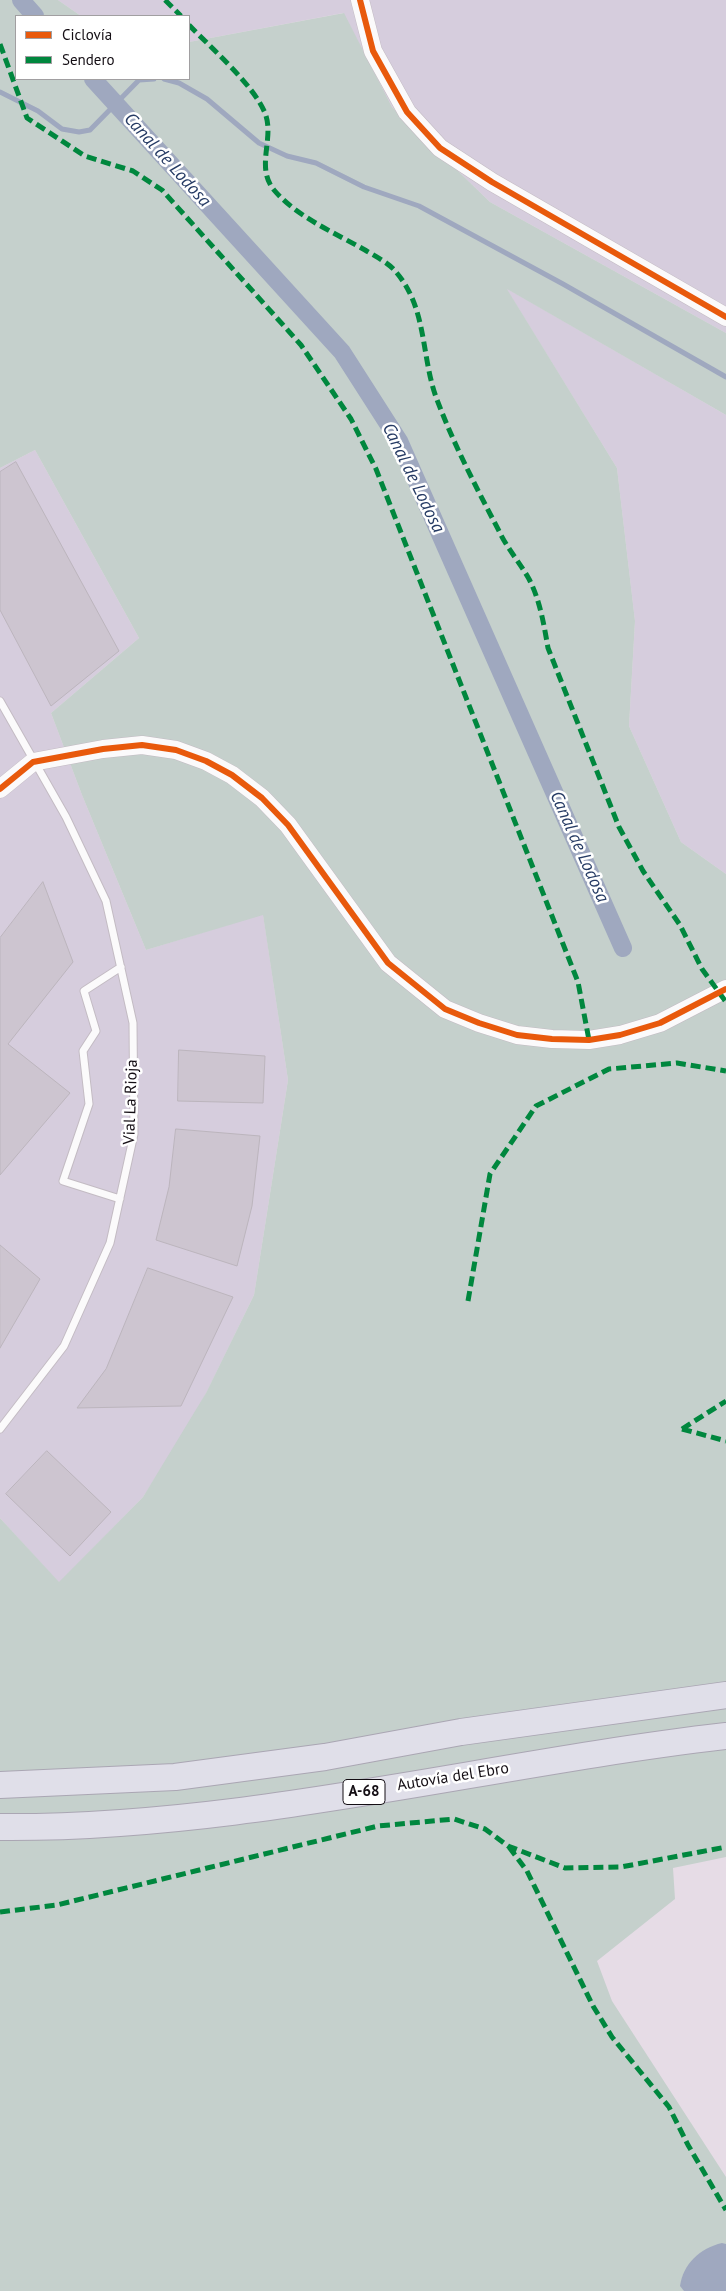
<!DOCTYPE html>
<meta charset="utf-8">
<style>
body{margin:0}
#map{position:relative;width:726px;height:2291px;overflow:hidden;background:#e6dce6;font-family:"PT Sans",sans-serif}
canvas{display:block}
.legend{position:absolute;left:15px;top:15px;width:175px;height:65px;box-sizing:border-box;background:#fff;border:1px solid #a19fa1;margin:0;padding:6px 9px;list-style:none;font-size:15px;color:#140e14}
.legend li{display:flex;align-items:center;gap:10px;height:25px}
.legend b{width:25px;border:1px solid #a19fa1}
</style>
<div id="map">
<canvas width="726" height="2291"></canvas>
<ul class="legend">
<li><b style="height:6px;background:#e8590c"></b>Ciclovía</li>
<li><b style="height:6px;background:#00873e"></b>Sendero</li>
</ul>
</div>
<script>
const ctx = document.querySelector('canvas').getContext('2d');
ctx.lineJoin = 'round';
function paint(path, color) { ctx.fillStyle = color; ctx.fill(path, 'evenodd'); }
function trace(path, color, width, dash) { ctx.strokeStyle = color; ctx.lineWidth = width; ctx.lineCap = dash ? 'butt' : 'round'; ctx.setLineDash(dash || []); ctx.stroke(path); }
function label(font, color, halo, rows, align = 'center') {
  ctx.font = font + ' "PT Sans",sans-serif'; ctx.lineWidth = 5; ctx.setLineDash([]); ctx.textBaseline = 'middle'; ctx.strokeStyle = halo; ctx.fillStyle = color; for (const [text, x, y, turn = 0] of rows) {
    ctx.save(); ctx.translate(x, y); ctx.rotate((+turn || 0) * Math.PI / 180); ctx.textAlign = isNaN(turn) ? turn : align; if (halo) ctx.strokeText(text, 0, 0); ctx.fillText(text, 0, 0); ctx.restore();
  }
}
const industrial = new Path2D(`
 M58,0h668v333l-236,-131 -98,-95 -49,-94 -154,29v-26h-108z
 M506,288l220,127v459l-45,-32 -52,-116 6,-105 -18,-153z
 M35,450l104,188 -88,75 31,82 64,155 117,-36 25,166 -34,215 -61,125 -50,77 -84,86 -59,-65v-1050z`);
const green = new Path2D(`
 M0,0h58l23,16h-65v63h173v-37l155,-29 48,94 98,95 236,131v82l-219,-126 110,179 18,153 -6,105 52,116 45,32v983l-53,11 2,31 -78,62 15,40 114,176v114h-726v-773l59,64 84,-85 63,-104 48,-98 34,-215 -25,-165 -117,35 -64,-155 -31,-82 88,-75 -104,-188 -35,18z`);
const water = new Path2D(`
 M722,2243l4,1v47h-42l-4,-5c3,-22 20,-38 42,-43z`);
const stream = new Path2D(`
 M164,79l15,4 28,16 52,44 28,13 29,7 48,24 55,19 144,78 163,93
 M0,92l38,19 24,18 17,3 11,-2 49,-50 15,-1`);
const canal = new Path2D(`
 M21,0l14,16
 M93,79l249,273 57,89 224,507`);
const building = new Path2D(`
 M16,462l103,189 -68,55 -51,-96v-138z
 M43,882l30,80 -65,82 62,49 -70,82v-237z
 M179,1050l86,6 -2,47 -85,-2z
 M176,1129l84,7 -8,70 -15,60 -81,-26 13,-53z
 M0,1245l40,34 -40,69z
 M148,1268l85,29 -52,109 -104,2 29,-39z
 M47,1451l64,61 -41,44 -64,-62z`);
const service = new Path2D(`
 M0,701l66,116 40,84 27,122 1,111 -24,109 -46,103 -64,83
 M120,1199l-57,-18 26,-77 -6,-53 13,-20 -12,-40 37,-24`);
const tertiary = new Path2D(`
 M360,0l13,51 34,61 33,36 52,34 234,135
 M0,789l33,-27 70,-13 39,-4 34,5 30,11 26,14 30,23 26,27 100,138 57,46 34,14 38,12 35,4 37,1 31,-5 40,-12 66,-34`);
const motorway = new Path2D(`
 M0,1785l175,-8 150,-20 136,-25 265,-37
 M0,1827c244,2 484,-63 726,-91`);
const quiet = new Path2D(`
 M165,0l16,16
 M189,25c22,23 64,59 76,88 10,25 -10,54 9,77 23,27 61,43 91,60 10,6 24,13 31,22 31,36 25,83 40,125 17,46 40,90 63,134 8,17 21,32 30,48 11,21 15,46 19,69l71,179 24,44 37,54 22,44 24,33
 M0,44l27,74 58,38 48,15 29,19 139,155 50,74 25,50 202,513 11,58
 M468,1301l22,-127 46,-68 73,-37 68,-6 49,8
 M682,1429l44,-28
 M682,1429l44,12
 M509,1847l18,24 66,135 19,31 57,70 19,38 38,65
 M0,1912l57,-7 321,-79 76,-7 31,10 23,17 57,22 56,-1 105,-20`);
const cycleway = new Path2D(`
 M360,0l13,51 34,61 33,36 52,34 234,135
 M0,789l33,-27 70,-13 39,-4 34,5 30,11 26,14 30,23 26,27 100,138 57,46 34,14 38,12 35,4 37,1 31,-5 40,-12 66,-34`);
const shields = [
 [364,1792,42]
];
const shieldNames = [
 ["A-68",364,1792]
];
const streetNames = [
 ["Vial La Rioja",131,1102,-88],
 ["Autovía del Ebro",453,1777,-9]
];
const waterNames = [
 ["Canal de Lodosa",167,160,48],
 ["Canal de Lodosa",413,478,64],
 ["Canal de Lodosa",579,847,66]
];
paint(industrial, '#d6cddd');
paint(green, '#c5d0cc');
paint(water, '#9fa8bf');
trace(stream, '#9fa8bf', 5);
trace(canal, '#9fa8bf', 18);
paint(building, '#cdc5d0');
trace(building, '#bcb5bd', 1);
trace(service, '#c3bbc3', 9);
trace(tertiary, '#c3bbc3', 19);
trace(motorway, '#aaa6b3', 28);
trace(service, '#fbfafb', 7);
trace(tertiary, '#fbfafb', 18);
trace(motorway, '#e0dfe9', 26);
trace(quiet, '#00873e', 5, [10, 5]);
trace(cycleway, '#e8590c', 6);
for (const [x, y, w] of shields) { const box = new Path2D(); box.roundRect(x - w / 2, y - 12.5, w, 25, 4); ctx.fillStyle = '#fff'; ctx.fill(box); trace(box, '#140e14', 1); }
label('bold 15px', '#140e14', null, shieldNames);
label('16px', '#140e14', '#fff', streetNames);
label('italic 18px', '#263b64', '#fff', waterNames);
</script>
